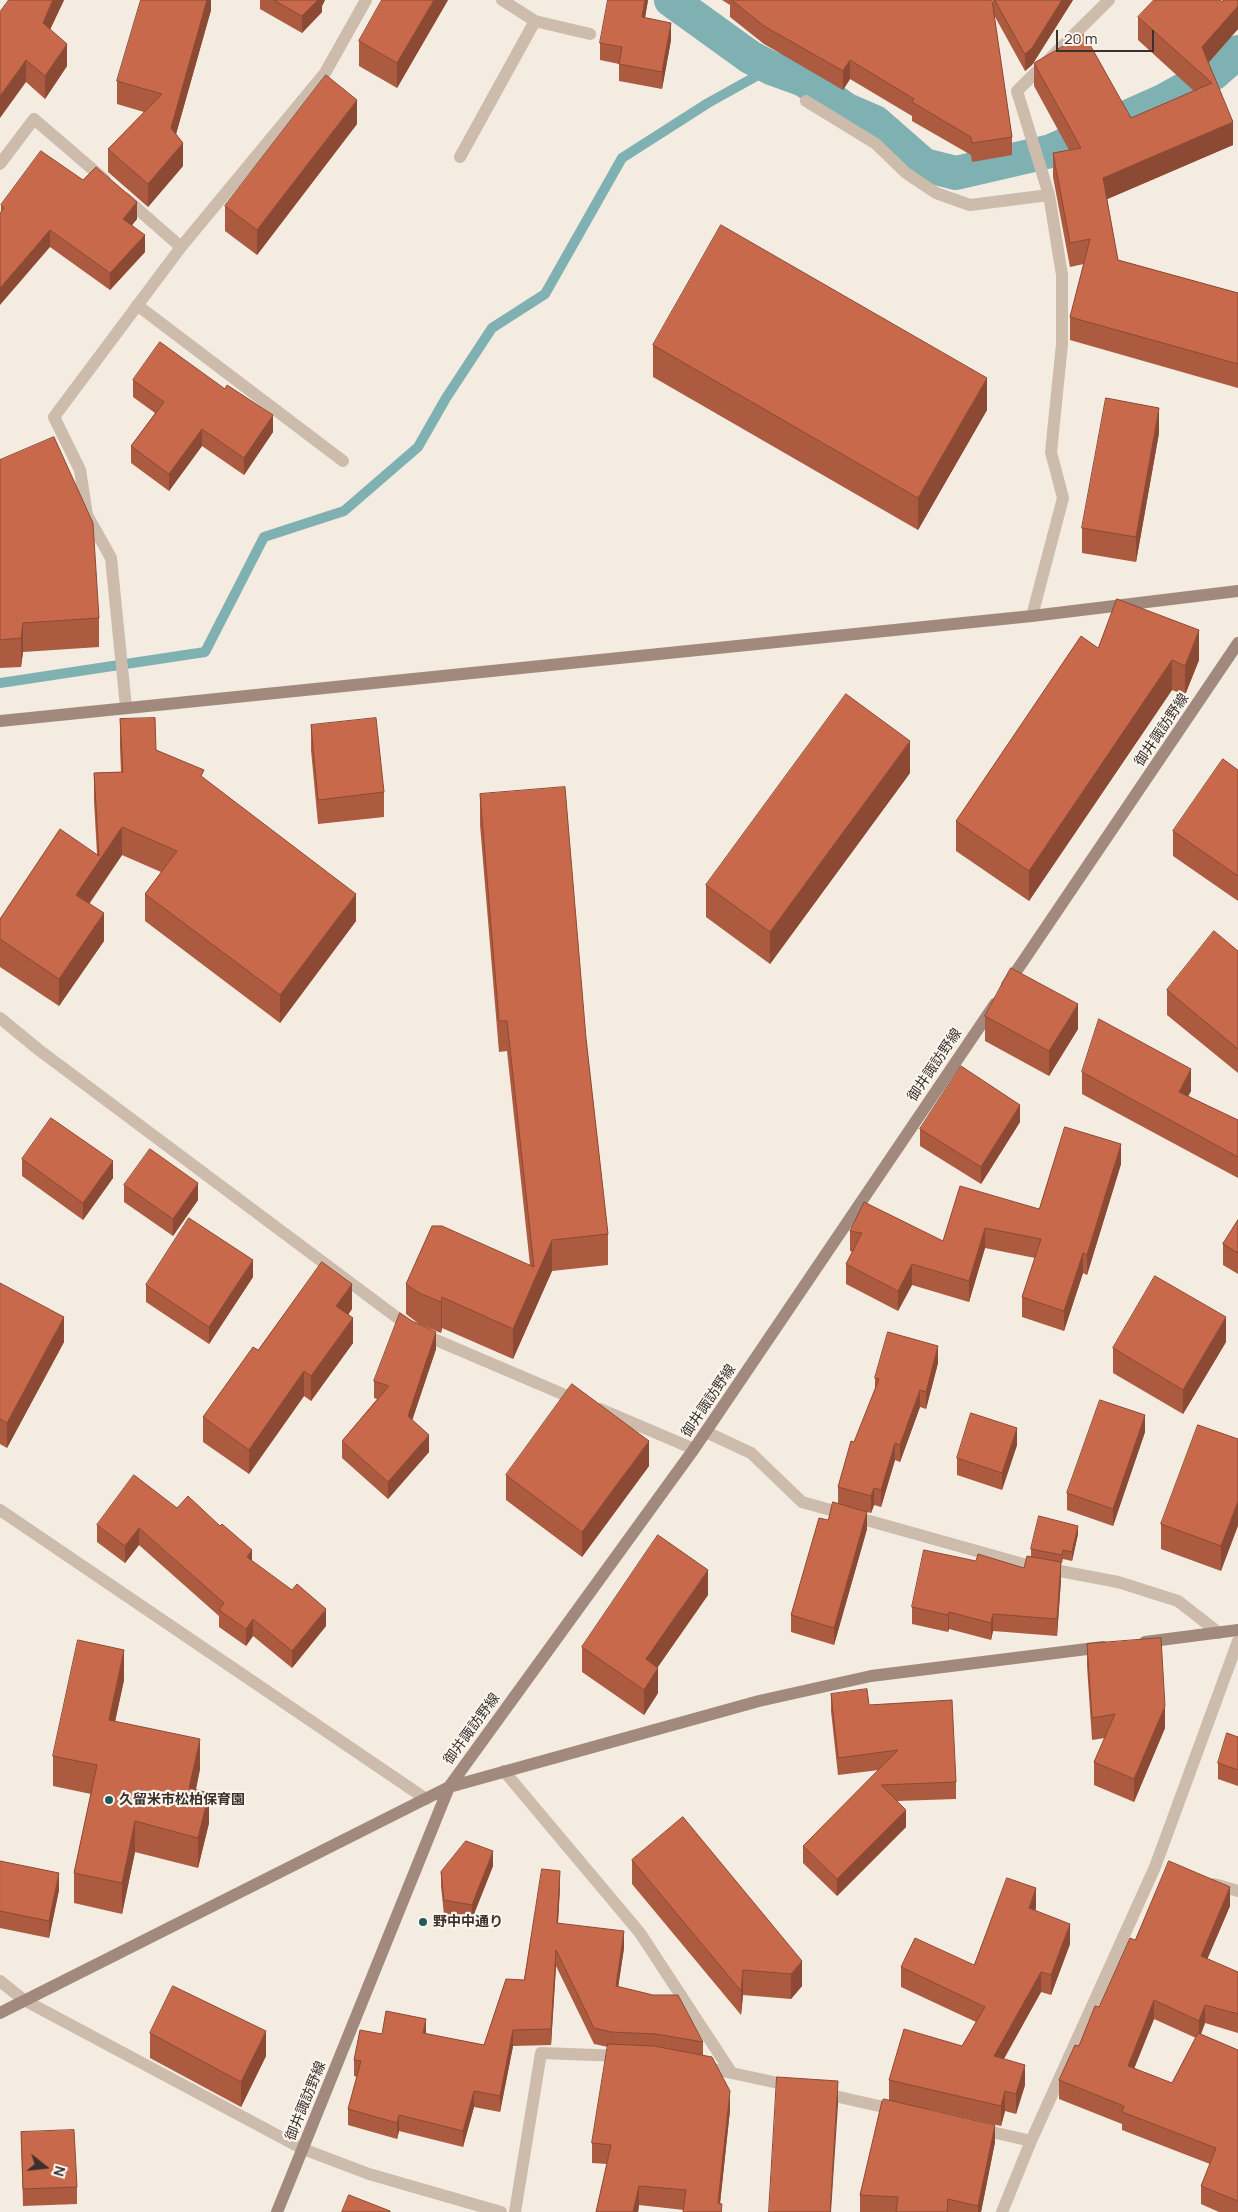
<!DOCTYPE html>
<meta charset="utf-8">
<style>
body{margin:0}
#map{position:relative;width:1238px;height:2212px;overflow:hidden;background:#f4ebe1;font-family:Manrope,sans-serif}
canvas{display:block}
.north{position:absolute;left:20px;top:2142px;width:50px;height:50px;-webkit-text-stroke:4px #fbf5ee;paint-order:stroke;rotate:106deg;font-size:14px;font-weight:700;line-height:20px;text-align:center;color:#3b302b}
.north::after{content:'';display:block;margin:auto;width:18px;height:22px;background:#3b302b;clip-path:polygon(50% 0,100% 100%,50% 72%,0 100%)}
.scale{position:absolute;left:1056px;top:30px;width:98px;height:22px;box-sizing:border-box;border:2px solid #3b302b;border-top:0;padding-left:6px;font-size:15px;line-height:18px;white-space:nowrap;color:#3b302b;-webkit-text-stroke:4px #fbf5ee;paint-order:stroke}
</style>
<div id="map">
<canvas width="1238" height="2212"></canvas>
<div class="north">N</div>
<div class="scale">20 m</div>
</div>
<script>
const ctx = document.querySelector('canvas').getContext('2d');
ctx.lineJoin = 'round';
function trace(path, color, width, dash) { ctx.strokeStyle = color; ctx.lineWidth = width; ctx.lineCap = dash ? 'butt' : 'round'; ctx.setLineDash(dash || []); ctx.stroke(path); }
function paint(path, color) { ctx.fillStyle = color; ctx.fill(path, 'evenodd'); }
function label(font, color, halo, rows, align = 'center') {
  ctx.font = font + ' Manrope,"Noto Sans JP",sans-serif'; ctx.lineWidth = 4.5; ctx.setLineDash([]); ctx.textBaseline = 'middle'; ctx.strokeStyle = halo; ctx.fillStyle = color; for (const [text, x, y, turn = 0] of rows) {
    ctx.save(); ctx.translate(x, y); ctx.rotate((+turn || 0) * Math.PI / 180); ctx.textAlign = isNaN(turn) ? turn : align; if (halo) ctx.strokeText(text, 0, 0); ctx.fillText(text, 0, 0); ctx.restore();
  }
}
const stream = new Path2D(`
 M0,683l205,-31 59,-115 80,-26 74,-64 28,-49 46,-70 53,-34 77,-136 86,-55 63,-35`);
const canal = new Path2D(`
 M671,0l79,57 21,11 33,12 41,29 30,13 49,43 32,8 95,-22 114,-51 49,-27 24,-21`);
const lane = new Path2D(`
 M1214,1884l24,7`);
const street = new Path2D(`
 M502,0l33,21 55,13
 M806,101l70,43 30,29 30,20 34,12 79,-10
 M460,157l75,-136
 M0,164l34,-45 71,61
 M125,198l56,49
 M137,305l206,156
 M1032,616l31,-118 -12,-46 11,-108v-69l-13,-80 -32,-104 92,-91
 M126,707l-15,-149 -24,-43 -7,-45 -26,-53 127,-170 144,-174 41,-73
 M0,1018l39,32 376,281 164,70
 M600,1409l94,40
 M706,1432l45,21 51,49 221,62 95,18 60,19 41,32
 M0,1510l426,289
 M504,1771l136,162 91,139
 M0,1981l24,19 279,149 66,25 132,38
 M704,2067l88,19
 M821,2093l76,17
 M979,2129l52,12
 M515,2212l26,-159 81,3
 M1002,2212l29,-71 124,-274 83,-226`);
const secondary = new Path2D(`
 M0,721l1032,-105 206,-25
 M1007,985l231,-342
 M1145,1642l93,-12
 M0,2013l449,-226 310,-86 112,-25 232,-29
 M277,2212l172,-425 245,-338 301,-445`);
const wall = new Path2D(`
 M9,0h55l-14,29 17,37 -22,33 -19,-17z
 M211,0v10l-35,124 7,32 -35,41 -40,-35v-23l36,-37 -27,-8v-23z
 M260,0h65l-3,6v6l-20,21 -42,-24z
 M448,0l-51,88 -38,-22v-25z
 M648,0l-3,18 26,22 -9,49 -43,-8v-17l-19,-4v-17z
 M722,0h270l1,8v-8h80l-41,65 -7,6 -31,-56 18,122v18l-40,7 -1,-7 -59,-34v-5l-62,-37 -7,11 -79,-46 -34,-27v-12z
 M1238,0v29l-30,34 25,82 -126,54 11,61 120,33v95l-168,-48v-23l14,-53 -14,3 -17,-90v-24l16,-3 -35,-64v-23l97,55 63,-27 -56,-51v-23z
 M357,124l-100,131 -32,-24v-25z
 M1,205l136,14 -5,6 13,27 -35,38 -60,-43 -49,-36z
 M653,345l334,65 -69,120 -265,-153z
 M133,380l140,52 -29,43 -42,-29 -33,45 -38,-28v-17l24,-33 -22,-16z
 M1159,433l-23,129 -54,-9v-25z
 M0,460l99,158v29l-76,5 -2,15 -21,1z
 M1098,648l101,12 -14,35 -13,-5 -143,211 -73,-50v-30z
 M120,719l36,31 48,28 152,143 -76,102 -135,-102v-27l16,-22 -39,-17 -32,48 14,38 -45,65 -59,-39v-48l97,-65 -3,-53v-28l27,-1 -1,-25z
 M311,725l73,67v25l-66,7 -7,-74z
 M1238,770v131l-65,-45v-25z
 M910,773l-140,191 -64,-47v-32z
 M480,794l106,244 22,196v31l-56,6 -39,88 -71,-31 -1,5 -22,-9 -13,-10v-30l124,-19 -23,-214 -8,1 -19,-227z
 M1238,951v122l-71,-58v-25z
 M985,1016l93,13 -29,47 -64,-35z
 M1082,1072l109,19 -3,5 50,24v58l-156,-84z
 M1020,1122l-39,62 -61,-38v-17z
 M22,1159l91,19 -30,42 -61,-44z
 M1121,1164l-34,111 -4,-2 -19,58 -42,-14v-20l13,-39 -50,-10 -16,54 -57,-17 -14,26 -52,-27v-20l7,-12 -3,-1v-20l93,10 96,-32z
 M124,1185l74,15 -25,36 -49,-34z
 M1238,1220v54l-15,-9v-21z
 M253,1277l-44,67 -63,-42v-17z
 M0,1283l64,59 -57,106 -7,-4z
 M352,1309l-4,6 5,28 -42,58 -7,-5 -55,78 -46,-32v-25l55,-67z
 M1226,1342l-43,72 -70,-41v-25z
 M436,1349l-24,71 17,32 -41,47 -46,-41v-17l35,-42 -3,-1v-17z
 M938,1363l-12,46 -6,-2 -20,55 -5,-2 -14,47 -7,-2 -3,8 -4,-1v17l-33,116 -43,-13v-17l37,-95 10,-17v-16l37,-97v-12z
 M1145,1432l-32,94 -46,-16v-17z
 M1238,1439l-17,132 -60,-22v-25z
 M1017,1445l-15,45 -45,-15v-17z
 M649,1466l-67,91 -76,-57v-25z
 M177,1508l75,53 74,65 -34,42 -39,-32 -7,10 -27,-19v-11l-80,-71 -14,18 -28,-21v-17z
 M1078,1534l-6,27 -9,-2 -1,4h-1v17l-4,56 -64,-5 -2,9 -42,-11 -1,3 -36,-8v-17l64,-46 48,7 7,-11v-8z
 M708,1595l-51,73 1,25 -14,22 -62,-43v-25z
 M1087,1644l78,84 -31,74 -40,-17v-23l11,-24 -13,2 -5,-74z
 M124,1680l-9,41 85,48 -4,21 13,33 -11,45 -63,-16 -13,62 -48,-11v-30l17,-79 -38,-8v-30z
 M831,1694l38,11 87,77v17l-59,2 9,26 -69,69 -34,-33v-17l76,-76 -41,5 -7,-64z
 M1238,1737v49l-20,-7v-16z
 M683,1817l119,169 -11,13 -48,-4 -2,20 -109,-131v-24z
 M0,1861l59,29 -10,48 -49,-10z
 M493,1866l-21,53 -28,-4 -3,-29v-14z
 M560,1887l-2,36 66,25 -6,39 85,55v13l27,55 -10,94 2,8 -38,-2 -45,-5 -1,7h-42l11,-48 -15,-1v-20l16,-96 -14,-3 -38,-78 -5,79 -38,1 -13,66 -26,-5 -11,40 -64,-16 -2,8 -49,-14v-16l9,-32 -3,-1v-16l72,-26 58,11 40,-65z
 M1230,1906l-23,53 31,13v61l-33,-10 -4,11 37,16v162h-19l-18,-8v-18l9,-22 -88,-34v-6l-63,-25v-19l20,-34 56,-106zM1154,2019l42,19 -24,45 -38,-15z
 M1036,1908l-1,3 35,33 -19,51 -10,-3 -37,67 21,26 -9,29 -11,-3 -4,15 -73,-17 67,33 -14,70h-121v-17l29,-95v-20l73,-34 14,-24 -75,-35v-20l73,-2z
 M150,2033l116,23 -25,51 -91,-49z
 M21,2132l56,55v17l-54,2z`);
const shadedWall = new Path2D(`
 M53,0h11l-21,45v-22z
 M205,0h6v10l-40,142v-24z
 M318,0h7l-3,6v6l-20,21v-17z
 M434,0h14l-51,88v-25z
 M645,0h3l-6,34v-17z
 M1062,0h11l-41,65 -7,6v-17z
 M1238,6v23l-36,41v-23z
 M671,23v17l-9,49v-17z
 M67,44v22l-22,33v-23z
 M26,60v22l-26,36v-22z
 M850,60v19l-7,11v-19z
 M357,100v24l-100,131v-25z
 M1233,122v23l-130,56v-23z
 M183,143v23l-35,41v-23z
 M137,202v17l-14,17v-17z
 M50,230v17l-50,58v-17z
 M145,235v17l-35,38v-17z
 M987,378v32l-69,120v-32z
 M1159,408v25l-23,129v-25z
 M273,415v17l-29,43v-17z
 M202,429v17l-33,45v-17z
 M23,623v29l-2,15v-29z
 M1199,630v30l-14,35v-29z
 M1172,660v30l-143,211v-30z
 M910,741v32l-140,191v-32z
 M122,827v28l-46,67v-27z
 M356,894v27l-76,102v-28z
 M104,913v28l-45,65v-27z
 M1078,1004v25l-29,47v-25z
 M1191,1069v22l-12,22v-21z
 M1020,1105v17l-39,62v-17z
 M1121,1144v20l-34,111v-20z
 M113,1161v17l-30,42v-17z
 M198,1183v17l-25,36v-17z
 M985,1228v20l-16,54v-21z
 M552,1240v31l-39,88v-30z
 M1083,1253v20l-19,58v-20z
 M253,1260v17l-44,67v-17z
 M912,1264v21l-14,26v-20z
 M352,1284v25l-16,22v-25z
 M442,1297v31l-1,5v-31z
 M64,1317v25l-57,106v-25z
 M1226,1317v25l-43,72v-24z
 M353,1318v25l-42,58v-25z
 M436,1332v17l-28,84v-17z
 M938,1346v17l-12,46v-17z
 M304,1371v25l-55,78v-24z
 M920,1390v17l-20,55v-17z
 M1145,1415v17l-32,94v-17z
 M1017,1428v17l-15,45v-17z
 M429,1435v17l-41,47v-17z
 M649,1441v25l-67,91v-25z
 M895,1443v17l-14,47v-17z
 M874,1488v17l-3,8v-17z
 M1238,1501v25l-17,45v-25z
 M867,1512v17l-33,116v-17z
 M1078,1526v8l-6,27v-9z
 M139,1528v17l-14,18v-17z
 M252,1550v17l-5,-10z
 M1061,1562v18l-4,56v-17z
 M708,1570v25l-62,89v-25z
 M326,1609v17l-34,42v-17z
 M949,1612v17l-1,3v-17z
 M993,1614v17l-2,9v-17z
 M253,1619v17l-7,10v-17z
 M124,1650v30l-15,70v-30z
 M658,1668v25l-14,22v-25z
 M1165,1706v22l-31,74v-23z
 M200,1739v30l-11,49v-30z
 M209,1793v30l-11,45v-30z
 M906,1810v17l-69,69v-17z
 M135,1821v31l-13,62v-31z
 M493,1851v15l-21,53v-14z
 M560,1871v16l-3,52v-16z
 M59,1873v17l-10,48v-17z
 M1230,1887v19l-29,68v-18z
 M1036,1888v20l-7,20v-20z
 M1070,1924v20l-19,51v-20z
 M624,1931v17l-8,54v-16z
 M556,1950v16l-5,79v-16z
 M802,1961v25l-11,13v-25z
 M743,1970v25l-2,20v-24z
 M1041,1972v20l-47,84v-20z
 M1154,2000v19l-26,65v-18z
 M1205,2005v18l-6,16v-18z
 M426,2019v16l-3,-2z
 M513,2030v16l-13,66v-16z
 M266,2031v25l-25,51v-25z
 M1025,2065v20l-9,29v-20z
 M838,2081v24l-7,107h-1z
 M474,2091v16l-11,40v-16z
 M730,2091v19l-11,102 -1,-9z
 M1005,2091v20l-4,15v-20z
 M399,2115v16l-2,8v-16z
 M995,2125v17l-14,70h-3v-6z
 M639,2186v19l-1,7h-5z`);
const building = new Path2D(`
 M9,0h44l-10,23 24,21 -22,32 -19,-16 -26,36v-84z
 M141,0h66l-36,128 12,15 -35,41 -40,-35 54,-55 -45,-13z
 M274,0h44l-16,16z
 M382,0h52l-37,63 -38,-22z
 M608,0h37l-3,17 29,6 -9,49 -43,-8 3,-17 -22,-4z
 M732,0h260l20,137 -40,6 -1,-6 -59,-35 2,-3 -64,-39 -7,11 -79,-45z
 M995,0h67l-30,48 -7,6z
 M1154,0h66l2,2 1,-2h15v6l-36,41 31,75 -130,56 15,82 120,33v71l-168,-47 20,-78 -20,4 -17,-90 28,-5 -47,-85 50,-29 47,84 81,-35 -74,-66z
 M326,75l31,25 -100,130 -32,-24z
 M41,151l42,29 13,-13 41,35 -14,17 22,16 -35,38 -60,-43 -50,58v-75l4,-5 -3,-3z
 M721,225l266,153 -69,120 -265,-153z
 M160,342l65,47 2,-4 46,30 -29,43 -42,-29 -33,45 -38,-28 33,-44 -31,-22z
 M1106,398l53,10 -23,129 -54,-9z
 M54,437l39,86 6,95 -76,5 -2,15 -21,2v-180z
 M1117,599l82,31 -14,36 -13,-6 -143,211 -73,-50 125,-185 17,12z
 M846,694l64,47 -140,191 -64,-47z
 M155,718l1,32 48,20 -3,6 155,118 -76,101 -135,-101 32,-43 -55,-24 -46,68 28,18 -45,66 -59,-40v-20l60,-90 39,27 -5,-83 29,-1 -3,-53z
 M376,718l8,74 -66,8 -7,-75z
 M1223,759l15,11v106l-65,-45z
 M565,787l21,251 22,196 -56,6 -39,89 -71,-32 -1,5 -22,-9 -13,-9 26,-58h10l92,41 -27,-246h-8l-19,-227z
 M1214,931l24,20v98l-71,-59z
 M1011,968l67,36 -29,47 -64,-35z
 M1099,1019l92,50 -12,23 59,28v37l-156,-85z
 M961,1066l59,39 -39,62 -61,-38z
 M51,1118l62,43 -30,42 -61,-44z
 M1065,1127l56,17 -34,111 -4,-2 -19,58 -42,-14 19,-58 -56,-11 -16,53 -57,-17 -14,27 -52,-27 16,-31 -12,-2 14,-29 79,39 17,-55 79,23z
 M150,1149l48,34 -25,36 -49,-34z
 M189,1218l64,42 -44,67 -63,-42z
 M1238,1220v33l-15,-9z
 M322,1262l30,22 -16,22 17,12 -42,58 -7,-5 -55,79 -46,-33 50,-70 5,3z
 M1155,1276l71,41 -43,73 -70,-42z
 M0,1283l64,34 -57,106 -7,-4z
 M400,1313l12,8 24,11 -28,84 21,19 -41,47 -46,-41 47,-55 -15,-5z
 M888,1332l50,14 -12,46 -6,-2 -20,55 -5,-2 -14,47 -7,-2 -3,8 -33,-9 13,-46 3,1 25,-63 -4,-1z
 M572,1384l77,57 -67,91 -76,-57z
 M1100,1400l45,15 -32,94 -46,-16z
 M971,1413l46,15 -15,45 -45,-15z
 M1198,1425l40,14v62l-17,45 -60,-22z
 M134,1475l43,33 11,-12 32,30 2,-2 30,26 -5,7 45,33 5,-6 29,25 -34,42 -39,-32 -7,10 -27,-19 5,-7 -85,-75 -14,18 -28,-21z
 M833,1502l34,10 -33,116 -43,-13 28,-97 9,2z
 M1039,1516l39,10 -6,26 -9,-2 -1,5 -31,-6z
 M658,1535l50,35 -62,89 12,9 -14,22 -62,-43z
 M924,1550l52,11 2,-7 46,14 3,-12 34,6 -4,57 -64,-5 -2,9 -42,-11 -1,3 -36,-8z
 M1161,1638l4,68 -31,73 -40,-17 21,-48 -23,4 -5,-74z
 M78,1640l46,10 -15,70 91,19 -11,49 20,5 -11,45 -63,-17 -13,62 -48,-10 23,-108 -44,-9z
 M867,1689l2,16 83,-5 4,82 -75,3 25,25 -69,69 -34,-33 95,-96 -60,8 -7,-64z
 M1227,1733l11,4v33l-20,-7z
 M683,1817l119,144 -11,13 -48,-4 -2,21 -109,-131z
 M466,1841l27,10 -21,54 -28,-5 -3,-28z
 M0,1861l59,12 -10,48 -49,-10z
 M1169,1861l61,26 -29,69 37,16v42l-33,-9 -6,16 -45,-21 -26,66 44,17 26,-50 40,17v151l-37,-15 15,-38 -94,-36 2,-6 -65,-26 16,-35 4,1 16,-40 4,1 31,-69 5,2z
 M542,1869l18,2 -3,52 67,8 -8,55 37,9h25l25,47 -47,-8 -45,-2 -17,-4 -38,-78 -5,79 -38,1 -13,66 -26,-5 -11,40 -64,-16 -2,8 -49,-14 13,-48 -7,-1 6,-30 22,4 4,-23 40,8 -3,14 61,12 22,-66 18,1z
 M1007,1878l29,10 -7,20 41,16 -19,51 -10,-3 -47,84 31,9 -9,29 -11,-3 -4,15 -112,-26 15,-51 58,17 23,-39 -84,-40 14,-29 59,27z
 M173,1986l93,45 -25,51 -91,-49z
 M608,2044l46,2 58,11 18,34 -12,112 4,1 -1,8h-38l3,-22 -47,-4 -6,26h-37l15,-67 -19,-2z
 M777,2077l61,4 -8,131h-61z
 M884,2099l111,26 -17,81 -30,-7 -1,13h-51l2,-15 -38,-2 22,-94z
 M74,2130l3,57 -54,2 -2,-57z
 M349,2195l41,16v1h-48z`);
const markers = [
 [109,1800,5,"#1f5a5e"],
 [423,1922,5,"#1f5a5e"]
];
const streetNames = [
 ["御井諏訪野線",1162,730,-56],
 ["御井諏訪野線",935,1065,-56],
 ["御井諏訪野線",709,1401,-56],
 ["御井諏訪野線",472,1729,-54],
 ["御井諏訪野線",306,2101,-68]
];
const poiNames = [
 ["久留米市松柏保育園",119,1800],
 ["野中中通り",433,1922]
];
trace(stream, '#7fb0b2', 10);
trace(canal, '#7fb0b2', 34);
trace(lane, '#cdbbac', 12);
trace(street, '#cdbbac', 12);
trace(secondary, '#a18a7d', 12);
paint(wall, '#ac5a40');
paint(shadedWall, '#8c4a34');
paint(building, '#c8694b');
trace(building, '#8c4a34', 1);
for (const [x, y, r, color] of markers) { const dot = new Path2D(); dot.arc(x, y, r, 0, 2 * Math.PI); ctx.fillStyle = color; ctx.fill(dot); trace(dot, '#fbf5ee', 2); }
label('14px', '#3b302b', '#fbf5ee', streetNames);
label('bold 14px', '#3b302b', '#fbf5ee', poiNames, 'left');
</script>
